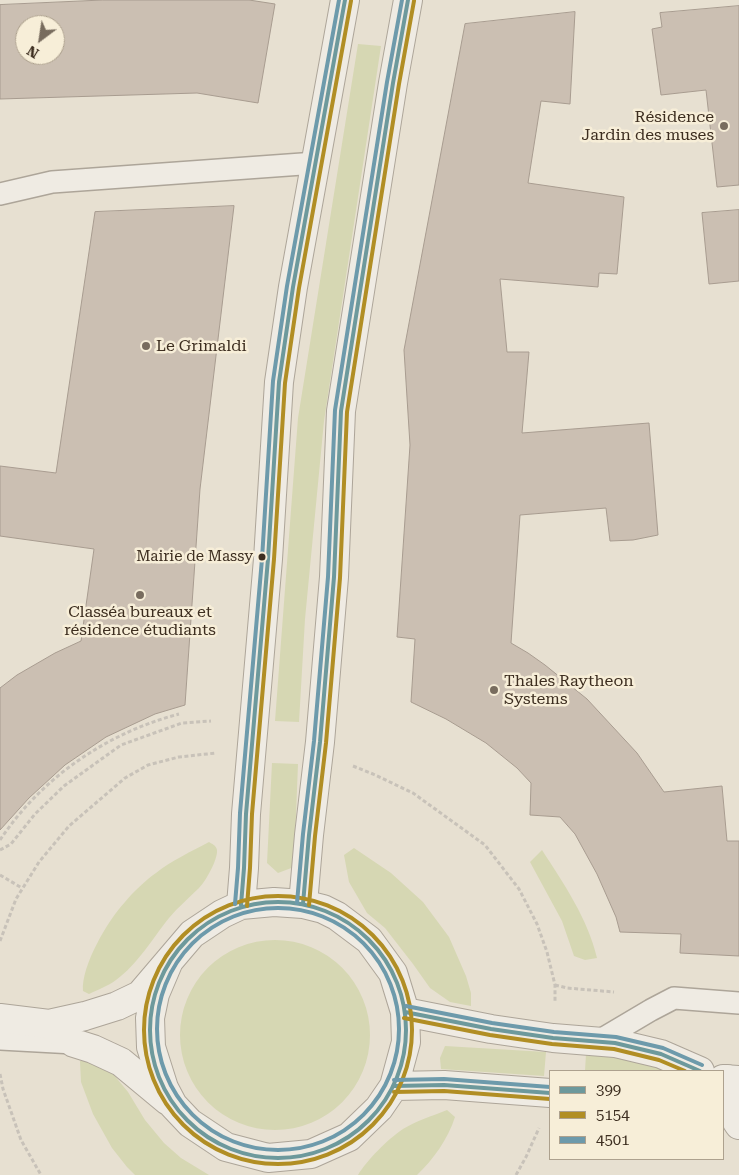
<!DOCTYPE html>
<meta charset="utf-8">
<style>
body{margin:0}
#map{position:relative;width:739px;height:1175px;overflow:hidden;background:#e7e0d1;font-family:"Roboto Serif",serif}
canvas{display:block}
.legend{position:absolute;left:549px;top:1070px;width:175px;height:90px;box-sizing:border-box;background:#f7eed8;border:1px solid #ada18e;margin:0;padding:6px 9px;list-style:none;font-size:15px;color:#3d2e20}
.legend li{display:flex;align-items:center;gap:10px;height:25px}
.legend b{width:25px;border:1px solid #ada18e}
.north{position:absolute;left:15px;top:15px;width:50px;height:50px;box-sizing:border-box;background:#f7eed8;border:1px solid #ada18e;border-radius:50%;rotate:211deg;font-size:14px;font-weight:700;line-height:20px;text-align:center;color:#3d2e20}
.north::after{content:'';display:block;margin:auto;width:18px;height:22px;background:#786c5e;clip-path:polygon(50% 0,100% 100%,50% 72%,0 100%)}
</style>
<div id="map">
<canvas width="739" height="1175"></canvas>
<ul class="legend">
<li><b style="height:6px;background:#6d999c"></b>399</li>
<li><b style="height:6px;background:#b18e24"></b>5154</li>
<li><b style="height:6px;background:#6d9aab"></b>4501</li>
</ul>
<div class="north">N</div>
</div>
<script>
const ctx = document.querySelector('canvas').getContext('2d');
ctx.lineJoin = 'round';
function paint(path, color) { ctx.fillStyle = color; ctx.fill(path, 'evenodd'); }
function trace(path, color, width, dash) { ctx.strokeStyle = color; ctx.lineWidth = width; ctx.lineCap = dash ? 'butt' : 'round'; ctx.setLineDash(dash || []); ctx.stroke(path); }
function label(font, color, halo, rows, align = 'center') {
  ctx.font = font + ' "Roboto Serif",serif'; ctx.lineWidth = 5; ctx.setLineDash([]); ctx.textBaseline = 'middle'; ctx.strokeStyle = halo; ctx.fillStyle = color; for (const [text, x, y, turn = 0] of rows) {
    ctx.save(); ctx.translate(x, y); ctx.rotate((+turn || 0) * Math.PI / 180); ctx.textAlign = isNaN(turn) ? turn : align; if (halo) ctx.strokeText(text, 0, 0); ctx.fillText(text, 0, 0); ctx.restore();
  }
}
const green = new Path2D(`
 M358,44l23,2 -57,375 -19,198 -6,103 -24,-1 23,-303z
 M272,763l26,1 -4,103 -16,6 -11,-10z
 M209,842c3,2 7,3 8,8 1,9 -11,31 -18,38 -10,10 -21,19 -30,30 -16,20 -32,47 -53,62 -8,6 -19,10 -27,14l-6,-3c-2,-25 25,-71 42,-89 7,-9 22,-23 31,-29 15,-12 36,-22 53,-31z
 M354,848l37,25 32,29 26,35 17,39 5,17v13l-21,-4 -20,-14 -17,-24 -28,-36 -18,-15 -18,-31 -5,-27z
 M542,850c22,34 46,69 55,108l-12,2 -11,-4 -12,-35 -32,-59z
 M180 1035a95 95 0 1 1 190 0a95 95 0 1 1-190 0Z
 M445,1046l101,6 -2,24 -103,-7 -1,-11z
 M586,1054l60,6 26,11h-87z
 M80,1061h13l16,8 19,23 17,28 19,23 17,15 28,17h-74l-8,-8 -15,-19 -19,-34 -12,-32z
 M447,1110l8,7c-7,22 -22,43 -38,58h-59c9,-15 30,-36 45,-46 13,-8 29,-13 44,-19z`);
const building = new Path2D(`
 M103,0h146l26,4 -17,99 -61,-10 -197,6v-94zM25,25h30v30h-30z
 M739,6v179l-22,2 -11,-97 -45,5 -9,-66 10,-2 -2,-14z
 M575,12l-5,92 -29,-3 -13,82 96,14 -7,77 -18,-1 -1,14 -98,-8 7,73h22l-7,81 127,-10 9,112 -25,5 -23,1 -4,-33 -86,7 -9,128 17,10 17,12 42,34 50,54 27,39 58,-6 5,55h12v115l-59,-3 1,-19 -61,-2 -4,-15 -19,-43 -22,-40 -15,-17 -30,-2 1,-32 -14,-15 -31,-25 -40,-24 -35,-17 4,-63 -18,-2 13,-192 -6,-95 61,-326z
 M234,206l-34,283 -15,216 -30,9 -49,23 -41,28 -36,33 -29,32v-142l17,-13 38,-22 26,-12 13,-92 -94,-13v-70l56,7 39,-261z
 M739,210v71l-30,3 -7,-71z`);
const path = new Path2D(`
 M353,766l20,8 40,19 72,52 34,44 18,35 10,28 8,33v18
 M0,840c42,-63 107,-107 179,-126
 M0,850l11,-6 24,-30 29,-28 57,-41 61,-22 29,-2
 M0,875l22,13
 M0,941l16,-42 23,-37 30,-36 56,-48 23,-13 31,-8 37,-4
 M555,985l12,3 47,4
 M0,1074l3,15 18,51 20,35
 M516,1175l10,-18 13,-29`);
const service = new Path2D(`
 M0,194l52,-12 264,-19
 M0,1039l74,4
 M597,1042l54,-32 23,-12 65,5`);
const minor = new Path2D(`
 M727,1079l10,43 2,3`);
const tertiary = new Path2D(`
 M303,904l6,-69 11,-93 14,-165 7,-166 52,-328 15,-83
 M241,905l3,-37 2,-54 22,-255 11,-177 14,-95 52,-287
 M405,1012l86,17 62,9 62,5 46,11 39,17
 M0,1018l49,6 36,-8 32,-10 23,-11 52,-61 30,-20 19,-9 33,-3 29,2 20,5 14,7 32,24 24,33 12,39 1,30 -12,44 -15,22 -30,29 -38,17 -43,4 -42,-11 -36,-24 -17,-18 -9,-17 -13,-41 -1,-29 5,-24 14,-33
 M49,1024l25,19 19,6 28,13 47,39
 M723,1079l16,1
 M394,1086l50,-1 106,8`);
const bus1 = new Path2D(`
 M150 1030a128 128 0 1 1 256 0a128 128 0 1 1-256 0Z
 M303,904l6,-69 11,-93 14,-165 7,-166 52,-328 15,-83
 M241,905l3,-37 2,-54 22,-255 11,-177 14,-95 52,-287
 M405,1012l86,17 62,9 62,5 46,11 39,17
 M394,1086l50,-1 106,8`);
const bus2 = new Path2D(`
 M144 1030a134 134 0 1 1 268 0a134 134 0 1 1-268 0Z
 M309,905l6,-69 11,-93 14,-165 7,-166 52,-328 15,-83
 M247,906l3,-38 2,-54 22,-255 11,-176 14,-95 52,-287
 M404,1018l86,17 62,9 62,5 45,11 26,11
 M394,1092l50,-1 106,8`);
const bus3 = new Path2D(`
 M297,903l6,-69 11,-93 14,-164 7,-167 52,-328 15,-82
 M235,904l3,-36 2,-55 22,-254 11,-178 14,-95 52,-286
 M157 1029a121 121 0 1 1 242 0a121 121 0 1 1-242 0Z
 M406,1006l86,17 62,9 62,5 47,11 39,17
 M394,1080l50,-1 106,8`);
const markers = [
 [724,126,5,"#786c5e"],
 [146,346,5,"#786c5e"],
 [262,557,4.5,"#3d2e20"],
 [140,595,5,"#786c5e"],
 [494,690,5,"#786c5e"]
];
const busNames = [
 ["Mairie de Massy",253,557]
];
const poiNames = [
 ["Résidence",714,117,"right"],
 ["Jardin des muses",714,135,"right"],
 ["Le Grimaldi",156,346],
 ["Classéa bureaux et",140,612,"center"],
 ["résidence étudiants",140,630,"center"],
 ["Thales Raytheon",504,681],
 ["Systems",504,699]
];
paint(green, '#d6d7b3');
paint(building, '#cbbfb2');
trace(building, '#a89c90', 1);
trace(service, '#ada599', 24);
trace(minor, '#ada599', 30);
trace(tertiary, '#ada599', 30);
trace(path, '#c8c2b9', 3, [4, 2.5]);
trace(service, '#efebe3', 21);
trace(minor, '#efebe3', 28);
trace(tertiary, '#efebe3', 28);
trace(bus1, '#6d999c', 4);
trace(bus2, '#b18e24', 4);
trace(bus3, '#6d9aab', 4);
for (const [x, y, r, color] of markers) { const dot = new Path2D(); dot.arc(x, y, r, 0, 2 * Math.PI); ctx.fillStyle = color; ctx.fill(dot); trace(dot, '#f7eed8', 2); }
label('15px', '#3d2e20', '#f7eed8', busNames, 'right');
label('16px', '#3d2e20', '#f7eed8', poiNames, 'left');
</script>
